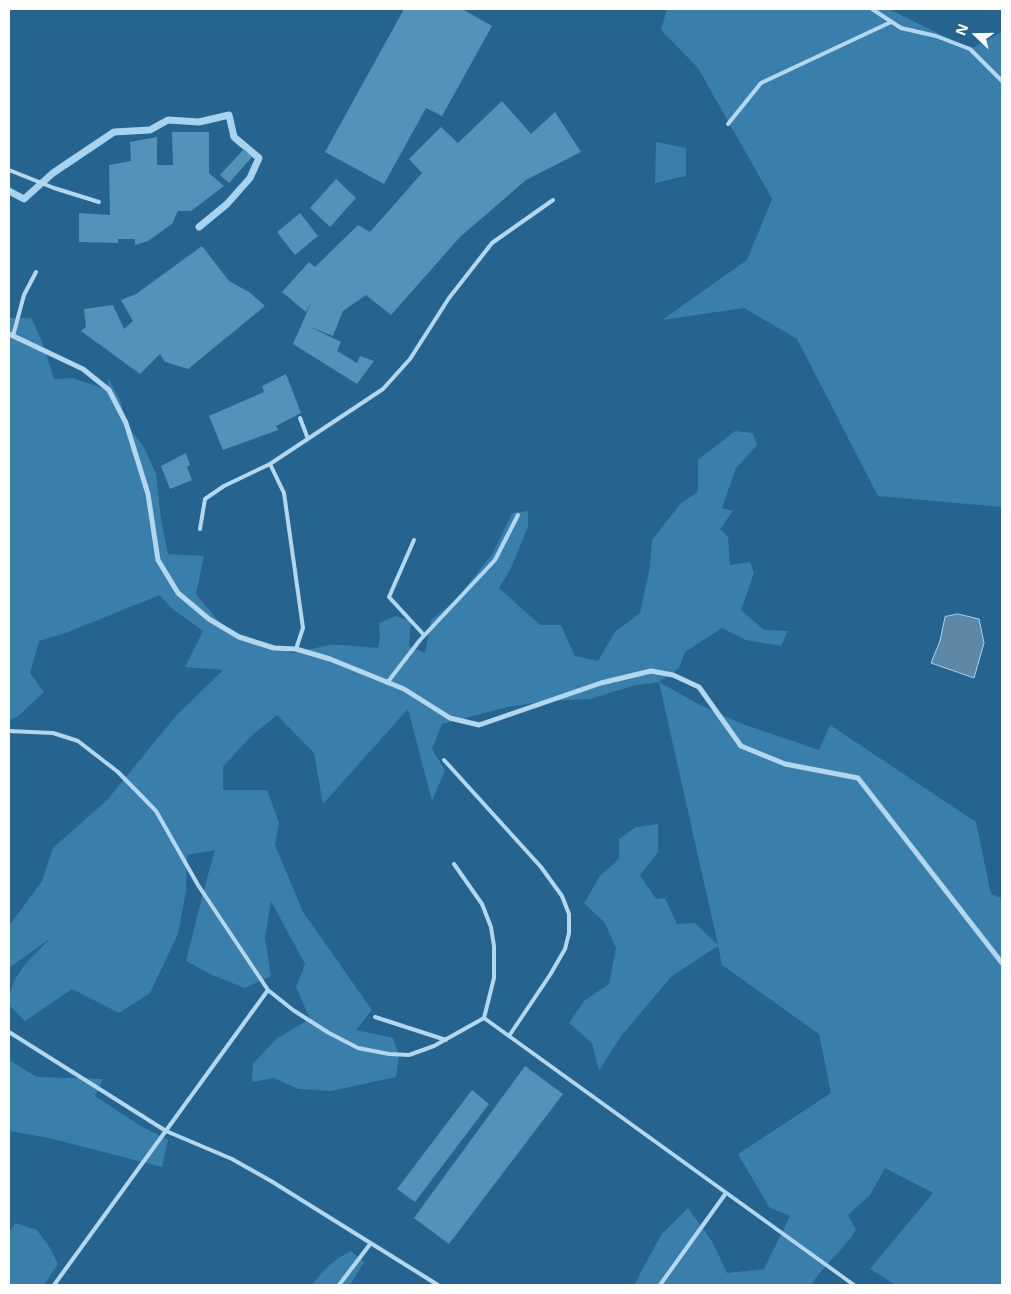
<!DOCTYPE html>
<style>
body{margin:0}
#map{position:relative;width:1011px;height:1294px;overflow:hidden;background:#24648f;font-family:"Open Sans",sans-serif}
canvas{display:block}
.frame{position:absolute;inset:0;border:10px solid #fff;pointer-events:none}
.north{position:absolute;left:951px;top:10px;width:50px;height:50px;-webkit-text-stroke:4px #24648f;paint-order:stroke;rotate:291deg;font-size:14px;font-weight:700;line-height:20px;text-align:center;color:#fff}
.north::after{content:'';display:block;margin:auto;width:18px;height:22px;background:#fff;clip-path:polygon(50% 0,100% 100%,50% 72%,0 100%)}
</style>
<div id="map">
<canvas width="1011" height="1294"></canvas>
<div class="frame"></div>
<div class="north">N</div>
</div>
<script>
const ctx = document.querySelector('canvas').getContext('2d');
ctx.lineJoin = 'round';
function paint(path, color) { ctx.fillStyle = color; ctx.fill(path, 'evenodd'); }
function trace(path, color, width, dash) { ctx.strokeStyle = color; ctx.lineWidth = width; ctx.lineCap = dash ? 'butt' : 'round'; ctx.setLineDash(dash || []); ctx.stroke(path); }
const green = new Path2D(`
 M667,9h222l81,40 32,-17v475l-124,-11 -81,-157 -53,-31 -82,12 85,-60 25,-61 -74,-131 -37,-38z
 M656,142l30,6v28l-31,7z
 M9,318h22l11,23 12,38 19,-1 35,12v-12l12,22 6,23 17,23 13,27 5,47 7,34 36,2 -8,38 28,34 68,25 38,-8h13l35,3 2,-11 -1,-14 16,-7 16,5 -2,25 16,7 6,-33 23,-18 39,-49 19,-40 16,-2v16l-18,43 -11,18 41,37h21l14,31 23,5 17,-29 25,-19 10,-46 2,-27 29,-37 17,-11v-32l37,-29 18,2 4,12 -21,23 -14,40 11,3 -13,18 8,8 2,28 20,-3 4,11 -13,37 23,20 24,1 -7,15 -35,-6 -24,-12 -37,24 -6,16 -20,14 41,23 45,20 74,25 11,-25 146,97 15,72 11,4v387h-106l-26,-16 63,-76 -48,-25 -15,27 -22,20 8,15c-13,20 -32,35 -45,55h-177l27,-50 27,-27 24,33 15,32 37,-4 26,-53 -21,-9 -31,-53 93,-61 -12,-59 -97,-69 -4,-19 -46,30 -51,60 -22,35 -7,-28 -23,-20 15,-22 25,-17 7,-36 -11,-25 -21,-20 16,-27 19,-17v-20l17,-12 22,-3v28l-18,23 16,24 9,-1 12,26 18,-1 23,22 -59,-263 -27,4 -42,13 -42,2 -40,6 -66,17 -10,25 13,21 -13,31 -24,-92 -85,95 -9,-51 -37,-38 -27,22 -27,30v23h44l12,33 -4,22 28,67 69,98 -16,20 37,8 6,18 -3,21 -65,14 -33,-2 -24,-11 -22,4 1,-18 23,-25 34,-20 -14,-32 9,-23 -34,-63 -6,37 6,38 -26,12 -31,-12 -28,-15 17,-68 12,-43 -28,5 -1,36 -8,43 -28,59 -31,20 -47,-24 -47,32 -16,-16c0,-30 23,-48 42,-67l-42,30v-42l33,-45 11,-33 54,-48 69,-84 47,-46 -38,-3 18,-36 -32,-23 -11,-13 -92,37 -29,9 -9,32 14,19 -27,25 -8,3z
 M9,1060l28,17 66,2 -8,17 44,29 29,15 -6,27 -113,-29 -40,-7z
 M15,1223l22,7 13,18 8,16 -14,21h-35v-57l2,2z
 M351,1251l13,11 -14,23h-38c11,-15 22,-26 39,-34z`);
const water = new Path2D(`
 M958,614l21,5 5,24 -10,35 -43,-15 9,-22 5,-24z`);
const stream = new Path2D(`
 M9,191l15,8 29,-26 61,-41 36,-2 18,-10 31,2 30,-7 5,22 25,21 -9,20 -23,26 -28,23`);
const building = new Path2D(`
 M404,9h58l30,17 -50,90 -16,-8 -42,76 -59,-32z
 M502,101l29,33 24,-22 26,40 -55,28 -66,57 -69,78 -25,-20 -23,16 -10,25 -25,-10 33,16 -4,9 20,12 3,-7 14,5 -17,23 -64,-40 19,-43 -6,11 -24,-20 27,-30 6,5 43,-42 12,7 52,-59 -13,-14 32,-32 17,16z
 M172,132h37v41l15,13 -33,25h-13l-6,13 -24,17 -13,4v-6h-17v4l-39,-1v-29l31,2 -1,-50 22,-4 -1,-19 27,-5v28h16z
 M244,149l8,8 -23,26 -9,-8z
 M336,179l20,19 -26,29 -20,-19z
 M300,213l18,23 -23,19 -18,-23z
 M202,246l27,35 20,11 16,14 -77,63 -23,-7 -5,-8 -20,20 -59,-43 5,-4 -2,-18 29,-4 11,24 9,-8 -12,-21 15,-6z
 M286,374l15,39 -25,13 2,4 -55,20 -14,-34 55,-24 -2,-6z
 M186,453l4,12 -3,2 5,13 -22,9 -9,-23z
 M525,1066l38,28 -114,150 -35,-26z
 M472,1090l17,14 -74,98 -18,-13z`);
const lane = new Path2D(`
 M872,9l29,19 35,8 34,13 32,32
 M728,124l33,-41 130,-61
 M9,170l45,18 45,14
 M13,336l11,-41 12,-23
 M300,418l8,21
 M270,464l113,-75 27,-30 39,-61 43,-55 61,-43
 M200,529l5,-30 19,-13 46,-22 14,29 19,135 -7,21
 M414,540l-25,57 35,38
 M387,683l33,-43 75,-80 23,-45
 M9,731l44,2 25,8 40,31 38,39 42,74 70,105 25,20 36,23 29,15 31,6 20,1 25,-9 50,-28 10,-40v-32l-3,-19 -9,-23 -28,-40
 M444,760l97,107 21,29 7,18v19l-4,16 -15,26 -41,61
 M375,1017l71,23
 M484,1018l370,267
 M9,1032l157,99 66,28 39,22 167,104
 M54,1285l214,-295
 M339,1285l32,-42
 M660,1285l66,-92`);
const street = new Path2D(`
 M9,334l74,35 26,21 17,33 22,71 10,66 20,33 31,26 30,18 35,11 22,1 34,10 74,30 46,29 29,7 122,-42 50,-12 22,4 26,12 42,59 44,18 73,14 144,185`);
paint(green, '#387fac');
paint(water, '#5e89a6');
trace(water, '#a9d3ec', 1);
trace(stream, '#a9d3ec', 7);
paint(building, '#5492b9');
trace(lane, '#b5d7ec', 4);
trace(street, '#b5d7ec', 5);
</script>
